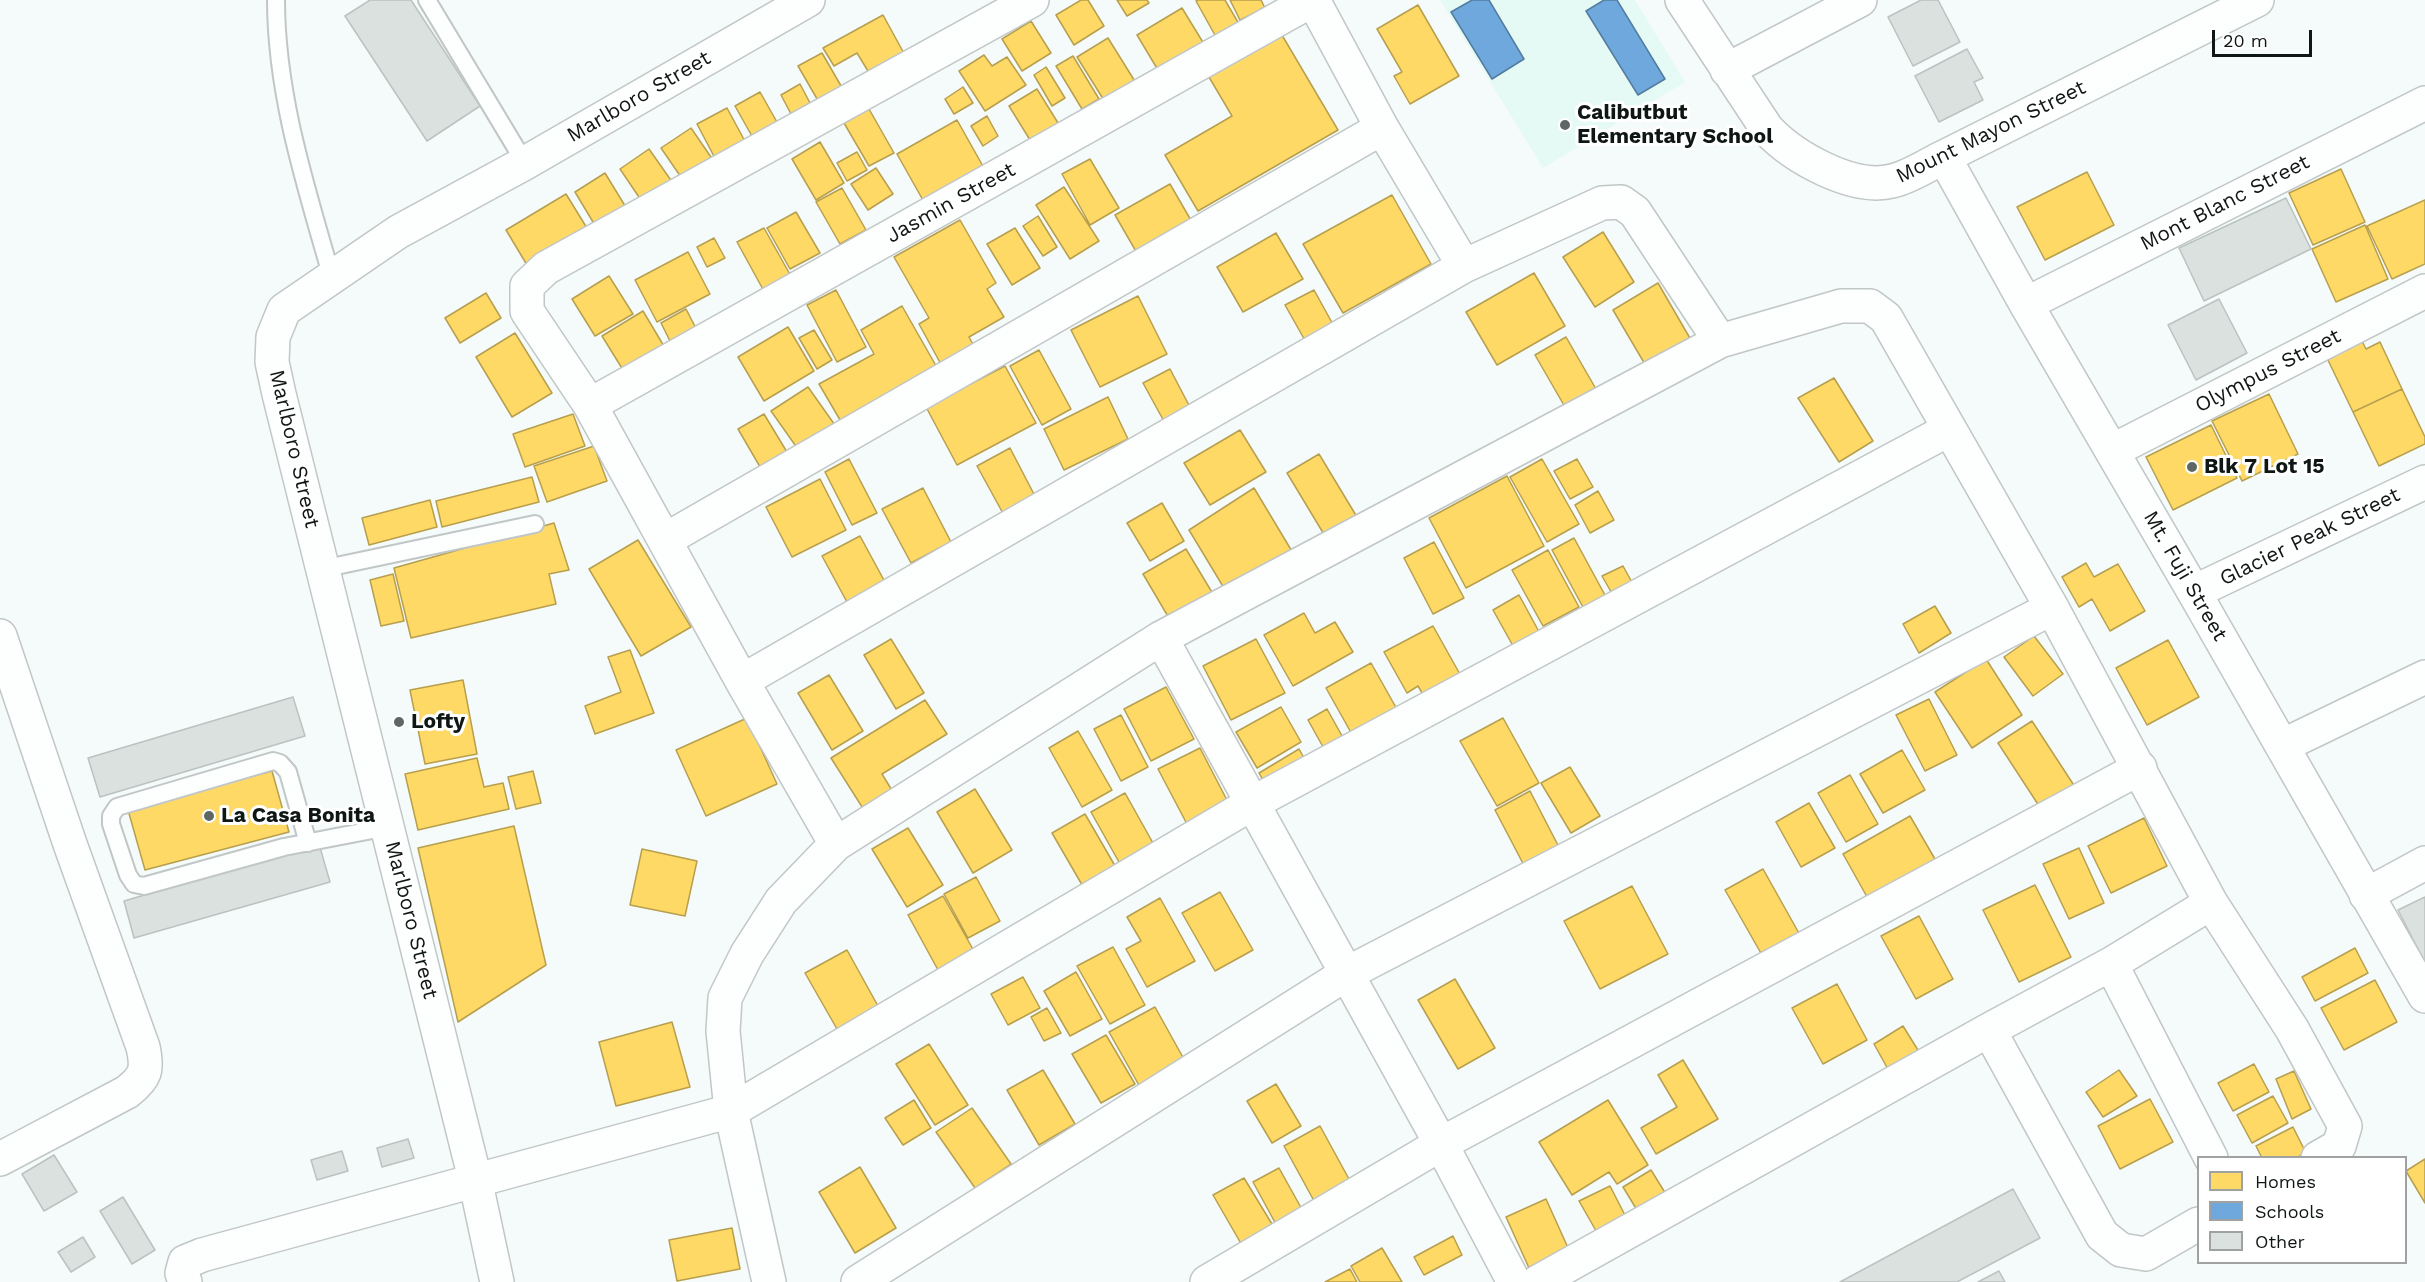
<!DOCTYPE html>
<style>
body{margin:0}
#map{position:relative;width:2425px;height:1282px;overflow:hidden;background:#f4fbfa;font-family:"Work Sans",sans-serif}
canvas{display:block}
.legend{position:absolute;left:2197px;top:1156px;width:210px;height:108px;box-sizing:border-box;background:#fff;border:2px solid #9fa2a1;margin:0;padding:8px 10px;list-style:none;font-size:18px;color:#0f1715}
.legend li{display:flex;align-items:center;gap:12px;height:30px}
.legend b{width:30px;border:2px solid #9fa2a1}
.scale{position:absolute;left:2212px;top:30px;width:100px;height:27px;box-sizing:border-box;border:3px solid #0f1715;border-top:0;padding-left:8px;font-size:18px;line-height:21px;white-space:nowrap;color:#0f1715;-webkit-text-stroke:4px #fff;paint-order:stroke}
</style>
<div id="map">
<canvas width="2425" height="1282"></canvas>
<ul class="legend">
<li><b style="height:16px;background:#ffd966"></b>Homes</li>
<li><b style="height:16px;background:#6fa8dc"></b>Schools</li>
<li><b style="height:16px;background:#dae1df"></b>Other</li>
</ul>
<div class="scale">20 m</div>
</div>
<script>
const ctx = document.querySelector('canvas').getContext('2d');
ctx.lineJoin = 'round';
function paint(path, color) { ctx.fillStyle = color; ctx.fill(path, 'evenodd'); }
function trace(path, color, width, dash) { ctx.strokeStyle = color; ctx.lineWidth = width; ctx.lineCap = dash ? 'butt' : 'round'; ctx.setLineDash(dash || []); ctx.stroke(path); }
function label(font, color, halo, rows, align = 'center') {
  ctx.font = font + ' "Work Sans",sans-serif'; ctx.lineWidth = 6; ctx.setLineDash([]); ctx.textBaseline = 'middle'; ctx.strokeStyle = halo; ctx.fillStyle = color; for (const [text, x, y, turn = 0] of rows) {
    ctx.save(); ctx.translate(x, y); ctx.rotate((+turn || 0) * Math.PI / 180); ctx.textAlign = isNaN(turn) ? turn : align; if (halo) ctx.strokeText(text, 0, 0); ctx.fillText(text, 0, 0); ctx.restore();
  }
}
const built = new Path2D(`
 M1440,0h195l50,82 -142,86z`);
const homes = new Path2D(`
 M1081,0h7l16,26 -30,19 -18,-30z
 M1117,0h30l2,3 -22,13z
 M1198,0h27l14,24 -23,13 -20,-36z
 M1230,0h31l4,8 -25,12z
 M1418,5l41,71 -49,28 -16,-28 8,-4 -25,-43z
 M1182,8l22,36 -46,26 -21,-35z
 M883,15l23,42 -35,19 -14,-23 -23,13 -11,-18z
 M1031,21l20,32 -29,18 -20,-32z
 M1279,30l59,100 -140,81 -33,-56 67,-39 -26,-44z
 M1108,38l28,45 -31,19 -28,-45z
 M822,53l22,38 -24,13 -22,-38z
 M984,55l8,11 15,-9 19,28 -41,26 -26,-40z
 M1073,56l26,43 -17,10 -26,-43z
 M1046,67l19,31 -13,8 -18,-31z
 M800,84l10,19 -19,11 -10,-19z
 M963,87l10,16 -19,11 -9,-15z
 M1037,89l26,42 -28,17 -26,-42z
 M760,92l22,39 -25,14 -22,-39z
 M727,108l20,37 -30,17 -20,-38z
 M869,109l25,44 -25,13 -25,-43z
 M987,116l11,20 -15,10 -12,-20z
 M957,120l27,48 -60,34 -27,-48z
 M691,128l22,32 -30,20 -22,-32z
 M820,142l24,41 -28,17 -24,-41z
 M649,149l26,37 -30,20 -25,-37z
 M857,152l10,18 -20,11 -10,-18z
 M1090,159l29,49 -29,17 -28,-51z
 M876,168l17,26 -25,16 -17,-26z
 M2341,169l24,53 -52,23 -24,-52z
 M2087,172l27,53 -69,35 -28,-53z
 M605,173l25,41 -31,18 -24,-40z
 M1170,184l26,45 -55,31 -26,-45z
 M1064,187l35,54 -29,18 -34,-54z
 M842,188l24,42 -26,14 -24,-42z
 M566,194l24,39 -60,37 -24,-40z
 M1392,195l39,69 -88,49 -40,-69z
 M2425,200v64l-33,15 -25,-53z
 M796,212l24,41 -30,16 -23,-41z
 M1038,216l19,31 -14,9 -20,-30z
 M960,220l36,63 -9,6 17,28 -35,20 7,13 -33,18 -24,-44 10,-6 -35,-61z
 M2365,225l23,54 -52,23 -24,-53z
 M764,228l28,50 -27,15 -28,-51z
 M1015,228l25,40 -28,17 -25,-41z
 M1603,232l31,50 -39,25 -32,-50z
 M1276,233l27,46 -60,33 -26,-45z
 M714,238l11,20 -18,9 -10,-20z
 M688,252l22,42 -53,28 -22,-42z
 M1534,273l31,53 -68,39 -31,-53z
 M609,276l24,38 -38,22 -23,-37z
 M1658,283l33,57 -45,26 -33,-56z
 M836,290l30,57 -29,15 -30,-57z
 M1314,290l21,38 -28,16 -22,-39z
 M486,293l15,25 -41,25 -15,-25z
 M1138,296l29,58 -67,33 -29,-57z
 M902,306l37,65 -96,54 -24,-41 55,-30 -13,-24z
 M686,309l14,27 -26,13 -13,-26z
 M643,311l25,42 -40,25 -26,-42z
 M788,327l26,44 -50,30 -26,-44z
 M814,330l18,30 -15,9 -18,-31z
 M515,333l37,60 -40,24 -36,-60z
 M1566,337l30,52 -31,18 -30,-52z
 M2361,339l5,10 14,-7 22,47 -49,23 -27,-56z
 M1039,350l32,59 -29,16 -32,-59z
 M1005,366l31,57 -79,42 -31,-58z
 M1170,369l22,42 -26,14 -23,-42z
 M1834,378l39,63 -34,21 -41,-64z
 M808,387l29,41 -37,24 -29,-41z
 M2402,389l23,48v7l-46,22 -26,-54z
 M2269,394l29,60 -56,27 -30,-60z
 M1108,397l20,42 -64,31 -20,-41z
 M573,414l12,32 -60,21 -12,-33z
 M764,414l26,43 -27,15 -25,-43z
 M2211,425l26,53 -64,32 -27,-53z
 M1240,430l26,42 -56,33 -26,-42z
 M594,446l13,35 -60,21 -13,-36z
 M1010,448l27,52 -32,17 -28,-51z
 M1319,454l41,68 -32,19 -41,-68z
 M849,459l28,54 -25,12 -27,-53z
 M1542,459l37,65 -32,18 -37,-65z
 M1577,459l16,28 -23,12 -16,-28z
 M1507,476l37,70 -78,42 -37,-70z
 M532,477l7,25 -97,25 -6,-26z
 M820,479l26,51 -54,27 -26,-50z
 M923,488l28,54 -40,21 -29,-54z
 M1254,488l42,70 -66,40 -41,-68z
 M1598,491l16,29 -24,13 -15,-28z
 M430,500l7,27 -68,18 -7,-27z
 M1162,503l22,38 -34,20 -23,-38z
 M554,523l15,47 -20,4 7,30 -145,34 -17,-70z
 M860,536l25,46 -38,20 -25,-46z
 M1574,538l32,59 -22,12 -32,-59z
 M638,540l53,87 -50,29 -52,-87z
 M1434,542l30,56 -31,16 -29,-56z
 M1186,549l33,55 -43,26 -33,-56z
 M1548,550l31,57 -36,19 -31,-56z
 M2086,563l8,14 24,-13 27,47 -35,20 -18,-32 -13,8 -17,-30z
 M1623,566l11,20 -20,11 -12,-21z
 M393,574l11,47 -23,5 -11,-46z
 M1519,595l24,44 -26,14 -24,-43z
 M1935,606l16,27 -32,20 -16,-29z
 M1304,613l11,20 20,-11 18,30 -60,34 -29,-51z
 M1433,626l33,59 -37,20 -11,-19 -11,7 -23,-41z
 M2034,636l29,38 -30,22 -29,-39z
 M891,639l33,54 -28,16 -32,-54z
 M1256,639l29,54 -54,27 -28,-54z
 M2168,640l31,57 -52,28 -31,-57z
 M630,650l24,63 -59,21 -10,-28 36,-14 -13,-35z
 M1986,659l36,56 -50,33 -37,-56z
 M1371,663l32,57 -45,25 -32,-57z
 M829,675l34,56 -31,19 -34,-57z
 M463,680l14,74 -52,10 -15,-74z
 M1166,687l28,52 -43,22 -27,-52z
 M1929,699l28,56 -32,16 -29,-56z
 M925,700l22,34 -65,40 11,18 -29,18 -33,-52z
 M1281,707l20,35 -44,26 -21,-36z
 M1327,709l19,34 -19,11 -19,-34z
 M1121,715l27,52 -27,14 -27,-52z
 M747,718l30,66 -71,32 -30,-66z
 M1503,718l36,65 -42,23 -37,-65z
 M2032,721l45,69 -34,22 -45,-69z
 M1078,731l34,59 -30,17 -33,-59z
 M1200,748l29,56 -41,22 -30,-57z
 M1299,749l9,16 -40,24 -9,-16z
 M1902,750l23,40 -42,23 -23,-39z
 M477,758l7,29 19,-4 6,26 -91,21 -13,-56z
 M1570,767l30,49 -29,17 -30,-50z
 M272,771l17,61 -144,38 -17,-60z
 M533,771l8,32 -25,6 -8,-32z
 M1850,775l28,49 -32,18 -28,-49z
 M975,789l37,61 -39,23 -36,-61z
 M1530,791l33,64 -35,18 -33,-63z
 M1125,793l33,59 -34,19 -33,-59z
 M1809,803l26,45 -34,19 -25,-45z
 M1085,814l33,57 -33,19 -33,-57z
 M1910,816l29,50 -68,38 -28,-50z
 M2144,818l23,48 -56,27 -23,-47z
 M514,826l32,139 -88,57 -40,-174z
 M908,828l35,57 -36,22 -35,-58z
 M2079,848l25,55 -35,16 -26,-55z
 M642,849l55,12 -12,55 -55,-11z
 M1763,869l37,66 -38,20 -37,-65z
 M976,877l24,44 -32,17 -24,-44z
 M2035,885l36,72 -52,25 -36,-72z
 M1632,886l36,68 -68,35 -36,-68z
 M1220,892l33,58 -38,21 -33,-58z
 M943,896l31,55 -36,19 -30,-55z
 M1160,898l35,63 -48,26 -21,-38 15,-8 -14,-24z
 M1919,916l34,63 -37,20 -35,-63z
 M1113,947l32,58 -35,19 -33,-58z
 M2355,948l13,25 -53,28 -13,-24z
 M847,950l31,56 -41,23 -32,-56z
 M1076,972l26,47 -32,17 -26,-45z
 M1023,977l17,31 -32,17 -17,-31z
 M1455,979l40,69 -37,21 -40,-69z
 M2375,980l22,42 -53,28 -23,-42z
 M1837,984l30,56 -44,24 -31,-56z
 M1155,1007l30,54 -45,26 -31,-55z
 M1047,1008l14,25 -17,8 -13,-24z
 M672,1022l18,65 -74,19 -17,-64z
 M1903,1026l23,37 -32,17 -20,-36z
 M1106,1035l29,49 -34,19 -29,-49z
 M929,1044l39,61 -33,20 -39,-61z
 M1683,1060l35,59 -62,35 -15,-26 36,-21 -19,-32z
 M2254,1064l15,28 -36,19 -15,-28z
 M1043,1070l32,54 -36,21 -32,-55z
 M2119,1070l18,26 -34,21 -17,-25z
 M2294,1071l17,38 -19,10 -16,-40z
 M1276,1084l25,42 -29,17 -25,-42z
 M2273,1096l15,27 -36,20 -15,-28z
 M2150,1099l23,43 -53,27 -22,-43z
 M914,1100l17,28 -28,17 -18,-27z
 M1608,1100l40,65 -31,19 -8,-12 -37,23 -33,-53z
 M972,1108l39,56 -36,24 -39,-56z
 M1320,1126l35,64 -36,20 -35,-64z
 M2293,1127l13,26 -10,5h-34l-6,-12z
 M2425,1159v44l-19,-32z
 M860,1167l36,61 -41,25 -36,-61z
 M1279,1168l25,45 -26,15 -25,-46z
 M1651,1170l18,29 -29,16 -17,-28z
 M1244,1178l31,51 -32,18 -30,-52z
 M1610,1186l18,35 -29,15 -20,-35z
 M1546,1199l23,51 -40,18 -23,-51z
 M732,1228l8,41 -63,12 -8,-41z
 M1453,1236l9,19 -38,20 -10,-18z
 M1382,1248l20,34h-42l-9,-16z
 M1350,1269l7,13h-32z`);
const schools = new Path2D(`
 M1472,0h17l35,59 -32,20 -41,-67z
 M1604,0h13l48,79 -27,16 -52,-84z`);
const building = new Path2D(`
 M370,0h41l69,106 -53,35 -82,-125z
 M1921,0h17l22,42 -47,24 -25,-49z
 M1967,49l16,29 -9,4 9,18 -44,22 -24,-46z
 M2286,198l25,51 -107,52 -25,-53z
 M2219,299l28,54 -51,27 -28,-55z
 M293,697l12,39 -205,61 -12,-39z
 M319,844l11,38 -196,56 -10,-37z
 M2425,897v64h-1l-26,-51z
 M408,1139l6,19 -32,9 -5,-19z
 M342,1151l6,20 -31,9 -6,-20z
 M54,1155l23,37 -33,19 -22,-37z
 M2013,1189l27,49 -83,44h-117z
 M123,1197l32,53 -23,14 -32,-53z
 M83,1237l12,20 -24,15 -13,-20z
 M1999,1271l6,11h-27z`);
const service = new Path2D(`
 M276,0c0,95 30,187 56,278
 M427,0l98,163
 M322,569l213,-45
 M308,843l-20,-71 -8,-9 -7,-2 -156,46 -6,9v8l17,51 6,9 10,2 140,-39 104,-20`);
const minor = new Path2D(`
 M1313,0l69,128 82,138
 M1682,0l85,129c26,28 86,62 125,52 18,-4 35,-16 52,-24l313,-157
 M1727,70l133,-70
 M1944,157l82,147 168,288 231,404
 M2026,304l399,-201
 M590,405l722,-405
 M2112,451l313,-160
 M665,540l717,-412
 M2194,592l231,-110
 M0,636l70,208 73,203c5,23 3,30 -16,45l-127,67
 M1161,638l280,506 73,138
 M742,681l722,-415 138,-63 19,-1 14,10 85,129
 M2282,746l143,-69
 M836,844l-94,-163 -152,-276 -63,-94v-25l19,-18 486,-268
 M2366,895l59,-32
 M2111,964l100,194
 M1989,1030l113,205 19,15 25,4 52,-30
 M185,1282l-3,-9 3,-11 17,-7 529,-144 520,-307 697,-374
 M769,1282l-38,-171 -8,-80 2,-33 22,-44 34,-53 55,-57 325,-206 559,-297 121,-35h29l16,12 166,290 159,295 81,126 53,97 -6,20 -21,12
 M858,1282l488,-308 706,-366
 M1207,1282l234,-138 699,-376
 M1538,1282l451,-252 122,-66 100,-61`);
const tertiary = new Path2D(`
 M497,1282l-22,-103 -196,-785 -7,-32 1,-25 11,-27 114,-78 127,-69 283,-163`);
const markers = [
 [1565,125,6,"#5f6765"],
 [2192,467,6,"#5f6765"],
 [399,722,6,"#5f6765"],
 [209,816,6,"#5f6765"]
];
const streetNames = [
 ["Marlboro Street",639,97,-30],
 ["Mount Mayon Street",1991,132,-26],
 ["Jasmin Street",951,203,-29],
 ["Mont Blanc Street",2225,203,-27],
 ["Olympus Street",2268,371,-27],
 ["Marlboro Street",294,449,77],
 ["Glacier Peak Street",2310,537,-26],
 ["Mt. Fuji Street",2185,576,60],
 ["Marlboro Street",411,920,76]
];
const poiNames = [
 ["Calibutbut",1577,113],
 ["Elementary School",1577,137],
 ["Blk 7 Lot 15",2204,467],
 ["Lofty",411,722],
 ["La Casa Bonita",221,816]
];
paint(built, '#e5faf5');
paint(homes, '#ffd966');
trace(homes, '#b79f4e', 1.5);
paint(schools, '#6fa8dc');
trace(schools, '#527ca0', 1.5);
paint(building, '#dae1df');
trace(building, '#bbc2c0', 1.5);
trace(service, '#c0c7c6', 20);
trace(minor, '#c0c7c6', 36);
trace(tertiary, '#c0c7c6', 36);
trace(service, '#fdfefe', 16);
trace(minor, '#fdfefe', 33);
trace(tertiary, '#fdfefe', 33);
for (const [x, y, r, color] of markers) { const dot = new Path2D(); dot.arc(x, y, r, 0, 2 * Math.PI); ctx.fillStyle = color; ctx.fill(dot); trace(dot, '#fff', 2); }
label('21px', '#0f1715', '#fff', streetNames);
label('bold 21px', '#0f1715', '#fff', poiNames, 'left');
</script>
